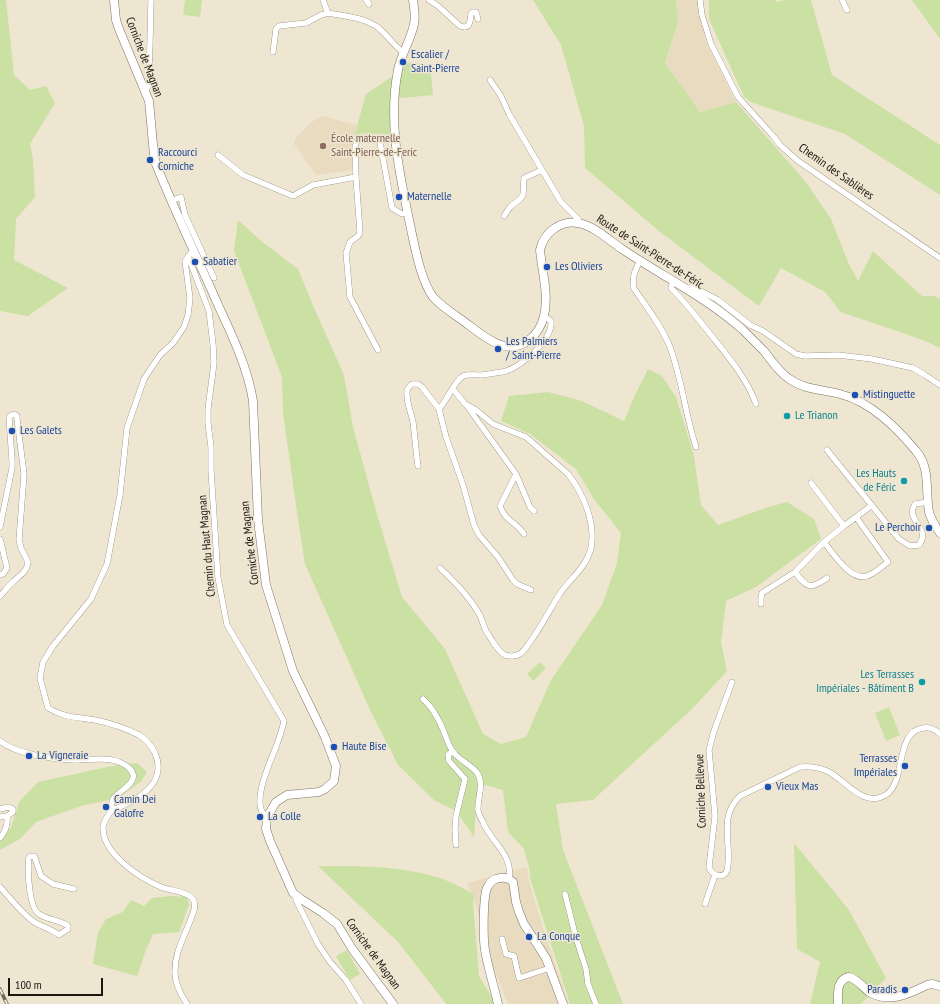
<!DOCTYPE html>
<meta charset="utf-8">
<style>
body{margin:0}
#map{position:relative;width:940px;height:1004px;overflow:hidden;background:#efe6d2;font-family:"PT Sans Narrow",sans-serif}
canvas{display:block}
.scale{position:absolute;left:8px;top:978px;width:95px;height:18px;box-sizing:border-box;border:2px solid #1a1610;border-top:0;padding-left:5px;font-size:12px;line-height:14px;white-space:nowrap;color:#1a1610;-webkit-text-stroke:3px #efe6d2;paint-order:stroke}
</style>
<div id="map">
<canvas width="940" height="1004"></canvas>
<div class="scale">100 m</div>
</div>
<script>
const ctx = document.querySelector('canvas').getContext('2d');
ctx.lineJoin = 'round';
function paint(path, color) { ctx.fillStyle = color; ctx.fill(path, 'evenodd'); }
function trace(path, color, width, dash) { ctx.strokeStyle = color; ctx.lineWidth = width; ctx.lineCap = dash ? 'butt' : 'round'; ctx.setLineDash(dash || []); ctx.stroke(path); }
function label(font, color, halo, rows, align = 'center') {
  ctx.font = font + ' "PT Sans Narrow",sans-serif'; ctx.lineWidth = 3; ctx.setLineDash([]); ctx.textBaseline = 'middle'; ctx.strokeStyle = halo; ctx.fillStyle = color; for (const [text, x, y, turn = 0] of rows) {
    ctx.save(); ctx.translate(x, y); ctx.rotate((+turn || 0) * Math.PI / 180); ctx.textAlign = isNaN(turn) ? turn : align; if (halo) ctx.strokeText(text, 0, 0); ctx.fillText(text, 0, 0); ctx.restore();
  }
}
const built = new Path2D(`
 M676,0h23l6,40 31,62 -36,10 -35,-49 13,-40z
 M322,116l35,9 -6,22 1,23 -36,5 -22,-31 1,-5 15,-16z
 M527,867l2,14 15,50 25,73h-61l-18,-46 -10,-40 -13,-35z`);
const green = new Path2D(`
 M0,0h6l8,75 16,15 16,-4 9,17 -25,41 3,16 2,37 -19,22 -2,41 54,28 -40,28 -28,-5z
 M185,0h17l-2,17 -17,-2z
 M533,0h143l2,22 -13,41 35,49 36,-10 70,80 25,37 17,43 10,19 15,-30 49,45h12l6,3v49l-17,-8 -82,-28 -16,-20 -44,-24 -22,38 -100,-75 -74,-63 -1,-42 -23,-81z
 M709,0h67l1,2 7,-2h27l21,75 108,70v50l-95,-61 -92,-31 -9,-6 -35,-78z
 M912,0h28v39z
 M402,62l28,3 3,30 -42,4 -1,36 -26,-2 -10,4 12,-43 33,-22z
 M238,220l22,20 38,29 17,41 29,65 9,52 23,84 26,86 43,52 38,85 18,10 25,-7 25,-57 51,-75 15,-42 4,-30 -27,-34 -18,-30 -46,-35 -29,-13 8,-25 39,-4 34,9 42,20 11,-26 13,-26 14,7 14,21 18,59 7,49 17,20 47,-17 22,-6 27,17 7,20 -65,48 -30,14 -5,41 6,29 -34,37 -100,92 -37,4 7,46 60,154h-53l-40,-126 -1,-11 -5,-18 -16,-17 -5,-42 -25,-7 -4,54 -18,-26 -22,-11 -36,-35 -27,-53 -66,-148 -8,-52 -14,-99 -1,-36 -48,-126z
 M540,662l6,6 -13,13 -6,-7z
 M889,707l11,28 -14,6 -11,-28z
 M137,763l10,9 -6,10 -23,16 -37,8 -45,16 -16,17 -20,11v-8l11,-15 8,-25 19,-20 74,-16z
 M794,843l55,67 37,68 -25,26h-51l10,-42 -23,-13z
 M318,866c50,0 114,-1 156,29l-1,7 6,74 17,28h-50l-47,-61z
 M171,896l16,1 2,8 -10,27 -26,2 -7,16 -9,26 -44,-12 5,-32 8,-13 17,-7 8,-12 13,6 8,-8z
 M347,950l13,24 -10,6 -14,-24z`);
const street = new Path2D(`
 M323,0l5,13c16,3 33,4 48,13 10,7 17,19 27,26
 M366,0l3,4
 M429,0l9,6 22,20c11,4 10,-6 11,-12l2,-2h3l2,7
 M700,0l2,15 9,29 27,53 36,40 6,8 18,16 142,97
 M842,0l5,10
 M273,52l3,-23 3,-3 27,-3 15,-8 7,-2
 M490,80l11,16 8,18 52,88 17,17 1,4
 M145,92l4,-8 2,-84
 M218,155l25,20 50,21 20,-11 43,-8
 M171,201l10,-4 4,18 29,63
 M504,216l6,-9 10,-8 3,-4 1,-17 18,-8
 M188,256l21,55 4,33 1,19 -6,46v14l3,24v23l7,108 9,47 57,96c-2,9 -5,18 -8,26 -6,15 -27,60 -9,70
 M640,260l-6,14 -1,13c13,19 28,38 37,60 12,32 15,67 26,100
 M673,281l-2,7c13,13 24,27 36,42 18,23 39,46 49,74
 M686,289l7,-2 25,13 32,25 13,6 33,23 9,2 33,-1 34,4 41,9 12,7 15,10
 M378,350l-28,-53 -4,-44 4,-11 8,-6 2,-3 -4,-56 -1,-30 2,-6c9,-6 14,-5 23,1l12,66 10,6 6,-2
 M467,406l49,68
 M439,409c8,-8 16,-29 24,-33 5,-2 12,-1 18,-1 8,-1 17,-2 25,-4 16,-5 47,-32 45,-50l-7,-5
 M827,450l72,89 11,7 9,-1c13,-17 -15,-25 -4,-41l13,-2
 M418,466c-2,-14 -3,-29 -5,-44 -2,-10 -7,-20 -6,-31 1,-3 2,-5 5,-7h6l4,3 17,22 7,28 17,48 11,40 5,10 19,22 15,23 4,4 14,6
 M811,483l33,43
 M0,527l12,-59v-8l-3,-42 1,-2 4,-2 3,2v3l7,55 -5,66 2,8 7,14c-1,10 -8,13 -15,20 -5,4 -9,10 -13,14
 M524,534c-8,-12 -19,-13 -24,-28l16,-32 14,33 4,4
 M0,539l7,29 -4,6 -3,1
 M824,542c9,11 27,40 43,34 7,-2 14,-9 21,-14l-32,-45
 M440,568c15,14 28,27 38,44 4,6 5,13 8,19 2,4 5,7 7,11 3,4 7,11 12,13 4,2 11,1 15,-1 4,-3 7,-8 10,-12 11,-15 19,-31 29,-47 10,-16 27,-26 32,-47 5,-25 -8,-55 -23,-74l-42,-37 -33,-13 -17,-14 -11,-6 -12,-15
 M795,572c12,16 15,18 32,6
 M761,604v-6l1,-5 33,-21 29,-30 20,-16 27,-20
 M732,682l-18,49 -5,19 6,66 -6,51c3,8 13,13 18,4 6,-26 -10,-53 13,-75l60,-29c9,-1 18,0 27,4 18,8 37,39 60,23 19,-14 8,-62 36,-66 7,-1 12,1 17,6
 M423,699c10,9 16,20 21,33 3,8 5,16 11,22 6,7 18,12 23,20 6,12 -1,25 0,37 1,3 3,8 5,11 7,19 31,33 26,57
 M0,741c16,13 52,18 72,19 19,0 44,-6 58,9 12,13 -12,22 -17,30 -2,4 -1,8 -2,12 -3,5 -7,9 -8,16 -1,27 37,51 58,60 10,4 24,4 31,11 3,3 3,8 2,12 -6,21 -20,40 -19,63 0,11 6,22 12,31
 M453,751l-5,4 1,6 16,18 -9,37 -1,13 1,16
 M0,809l8,-2 5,2v3l-6,4 -7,1
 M111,810c9,-2 17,-7 25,-11 17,-11 28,-25 19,-46 -4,-8 -9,-14 -16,-18 -14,-7 -29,-12 -44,-15 -18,-3 -30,-2 -47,-12l-8,-30 3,-16 10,-16 38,-47 16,-35 13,-69 7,-67 17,-49 16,-24 13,-12 11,-16 4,-12 2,-17 -5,-37 6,-8 3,-1
 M0,838c6,-7 8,-13 7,-22
 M0,887c11,12 21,26 34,35 8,5 18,7 25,13l9,-6v-3c-8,-6 -20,-6 -29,-12 -10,-6 -12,-45 -10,-57l5,-1 1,2 6,18 12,8 21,5
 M565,894l11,44 10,31 2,15 8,20
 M296,896v4l22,44 12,18 16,18 15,24
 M705,904l10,-29
 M502,939l4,15 8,2 5,22 31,-10`);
const secondary = new Path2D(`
 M114,0l2,20 3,9 30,72 5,54 2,9c19,48 42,95 63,143 14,30 29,62 34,94l5,119 8,65 27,86 32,66 11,29 -2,15 -9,8 -6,3 -32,3 -11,7 -9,15 -1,12 4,12 23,52 8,6 22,14 14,11 16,26 40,54
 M413,0c1,8 3,16 1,24 -3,16 -13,30 -16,46 -11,55 3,110 14,164 4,19 10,48 21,63 8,9 19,16 29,23 18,13 43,38 66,21 8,-6 14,-16 16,-25 5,-21 -2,-45 -4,-66 4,-18 21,-30 38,-27 15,2 32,18 44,26 40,27 84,48 121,81 7,7 14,14 21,21 8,10 14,20 24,27 16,12 33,11 52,16 31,8 56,33 76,57 15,17 9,40 13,61 2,8 7,15 11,21
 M498,1004c-4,-18 -10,-36 -13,-54 -2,-12 -2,-52 2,-62 2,-4 5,-8 9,-9 7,-2 11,-2 17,3l3,20 3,10 5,12 22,34 17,46
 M838,1004c0,-11 -2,-24 11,-27 8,2 14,10 20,15 20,12 40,2 58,-7l5,-1 8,2`);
const rail = new Path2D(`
 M0,989l7,15`);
const markers = [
 [403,62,4,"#1a4fb4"],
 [323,146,4,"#8d6e63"],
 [150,160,4,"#1a4fb4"],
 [399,197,4,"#1a4fb4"],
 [195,262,4,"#1a4fb4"],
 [547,267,4,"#1a4fb4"],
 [498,349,4,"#1a4fb4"],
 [855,395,4,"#1a4fb4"],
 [787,416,4,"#0f9aa8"],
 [12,431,4,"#1a4fb4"],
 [904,481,4,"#0f9aa8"],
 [929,528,4,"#1a4fb4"],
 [922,682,4,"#0f9aa8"],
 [334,747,4,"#1a4fb4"],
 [29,756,4,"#1a4fb4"],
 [905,766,4,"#1a4fb4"],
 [768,787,4,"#1a4fb4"],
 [106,807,4,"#1a4fb4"],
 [260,817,4,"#1a4fb4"],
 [529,937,4,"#1a4fb4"],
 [905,990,4,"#1a4fb4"]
];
const transitNames = [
 ["Escalier /",411,55],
 ["Saint-Pierre",411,69],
 ["Raccourci",158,153],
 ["Corniche",158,167],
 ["Maternelle",407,197],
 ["Sabatier",203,262],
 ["Les Oliviers",555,267],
 ["Les Palmiers",506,342],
 ["/ Saint-Pierre",506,356],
 ["Mistinguette",863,395],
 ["Les Galets",20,431],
 ["Le Perchoir",921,528,"right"],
 ["Haute Bise",342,747],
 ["La Vigneraie",37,756],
 ["Terrasses",897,759,"right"],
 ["Impériales",897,773,"right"],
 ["Vieux Mas",776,787],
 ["Camin Dei",114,800],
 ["Galofre",114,814],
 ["La Colle",268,817],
 ["La Conque",537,937],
 ["Paradis",897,990,"right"]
];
const streetNames = [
 ["Corniche de Magnan",144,57,69],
 ["Chemin des Sablières",836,172,35],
 ["Route de Saint-Pierre-de-Féric",650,252,33],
 ["Corniche de Magnan",250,543,-97],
 ["Chemin du Haut Magnan",207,546,-95],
 ["Corniche Bellevue",701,791,-92],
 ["Corniche de Magnan",373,954,54]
];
const educationNames = [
 ["École maternelle",331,139],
 ["Saint-Pierre-de-Feric",331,153]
];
const cultureNames = [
 ["Le Trianon",795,416,"left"],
 ["Les Hauts",896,474],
 ["de Féric",896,488],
 ["Les Terrasses",914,675],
 ["Impériales - Bâtiment B",914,689]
];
paint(built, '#e8dbc0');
paint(green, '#cbe0a3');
trace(street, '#7b7362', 6);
trace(secondary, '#7b7362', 9);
trace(street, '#fff', 5.5);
trace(secondary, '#fff', 8);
trace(rail, '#6e685d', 3.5);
trace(rail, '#efe6d2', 2, [6]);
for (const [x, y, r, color] of markers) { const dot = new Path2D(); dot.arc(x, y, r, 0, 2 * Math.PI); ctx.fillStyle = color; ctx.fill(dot); trace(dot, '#efe6d2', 1.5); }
label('12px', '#164399', '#efe6d2', transitNames, 'left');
label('12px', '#1a1610', '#efe6d2', streetNames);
label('12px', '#785e54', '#efe6d2', educationNames, 'left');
label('12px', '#0d838f', '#efe6d2', cultureNames, 'right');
</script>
